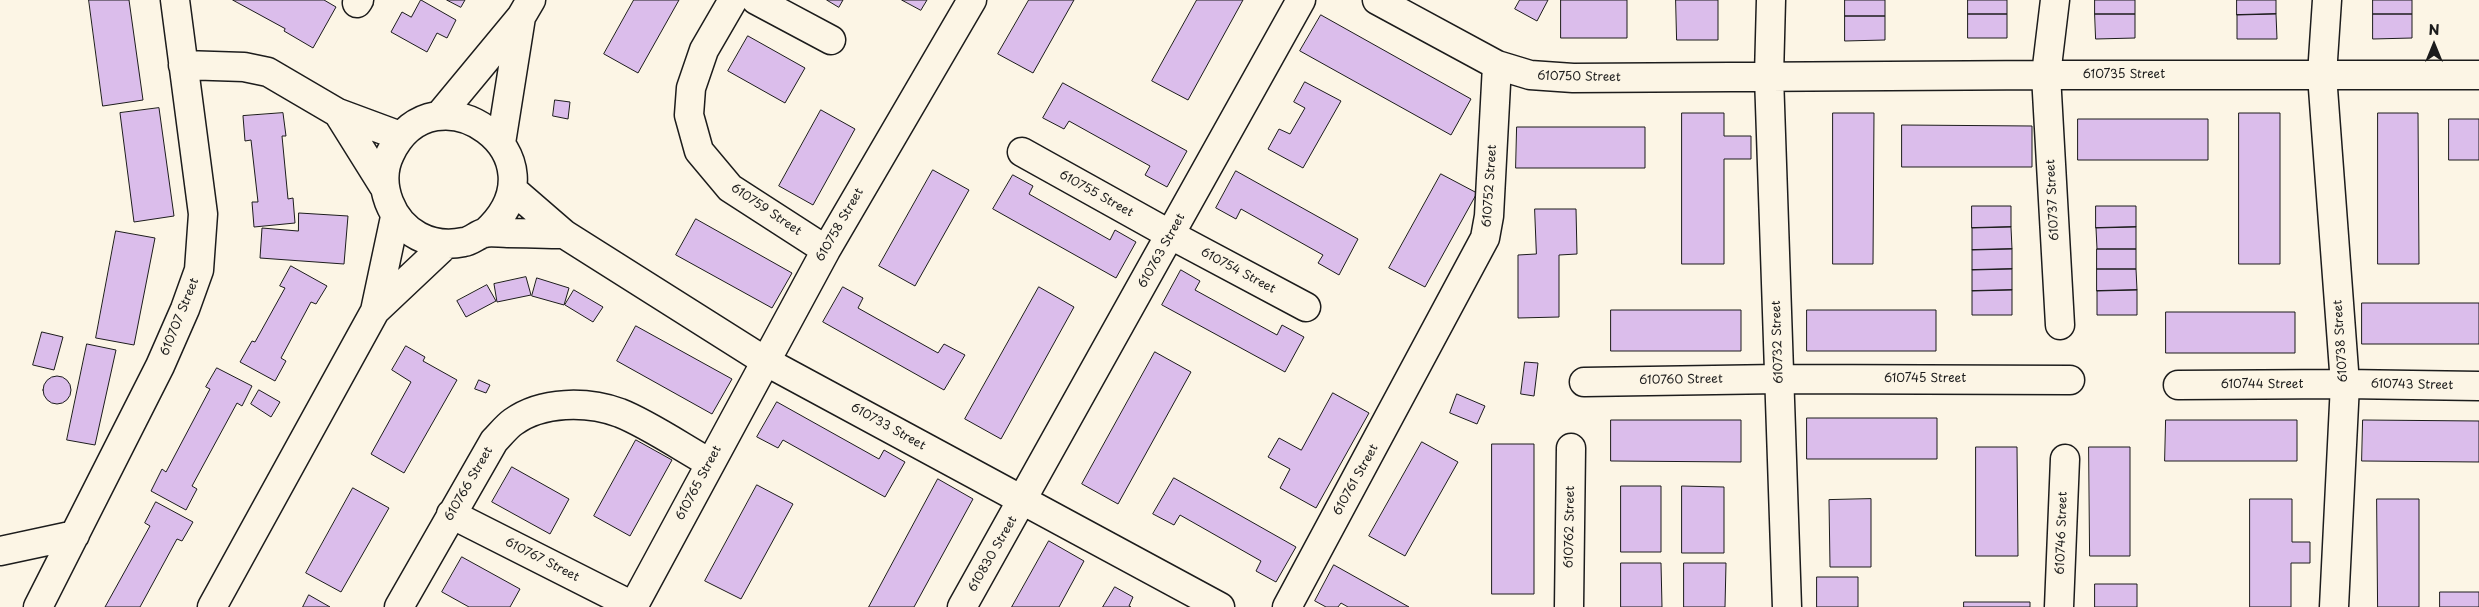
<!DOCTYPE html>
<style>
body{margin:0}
#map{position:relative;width:2479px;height:607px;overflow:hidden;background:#fcf5e5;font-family:"Playpen Sans",sans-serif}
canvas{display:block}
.north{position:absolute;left:2409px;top:20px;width:50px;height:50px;-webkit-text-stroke:4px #fcf5e5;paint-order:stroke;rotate:0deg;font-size:14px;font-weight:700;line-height:20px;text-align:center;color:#1c1c1c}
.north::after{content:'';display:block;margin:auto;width:18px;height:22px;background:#1c1c1c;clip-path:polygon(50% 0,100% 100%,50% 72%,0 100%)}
</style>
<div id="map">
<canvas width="2479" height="607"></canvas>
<div class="north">N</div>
</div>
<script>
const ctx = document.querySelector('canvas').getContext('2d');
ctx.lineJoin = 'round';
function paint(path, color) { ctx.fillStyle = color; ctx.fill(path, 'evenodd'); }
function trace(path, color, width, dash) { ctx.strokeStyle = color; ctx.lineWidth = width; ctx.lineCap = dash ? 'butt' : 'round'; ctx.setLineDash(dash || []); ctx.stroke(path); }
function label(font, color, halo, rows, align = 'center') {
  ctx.font = font + ' "Playpen Sans",sans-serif'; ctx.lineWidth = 4.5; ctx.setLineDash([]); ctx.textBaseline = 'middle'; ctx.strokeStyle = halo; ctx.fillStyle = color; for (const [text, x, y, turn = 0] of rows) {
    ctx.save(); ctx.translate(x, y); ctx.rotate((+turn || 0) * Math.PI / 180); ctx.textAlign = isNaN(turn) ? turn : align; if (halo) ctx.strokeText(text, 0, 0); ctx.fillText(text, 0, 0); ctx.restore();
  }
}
const building = new Path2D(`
 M89,0h40l14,100 -40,6z
 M233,0h91l12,7 -23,41 -29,-17 1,-2z
 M421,0l35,20 -9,18 -10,-5 -10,19 -36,-20 11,-20 9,5z
 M447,0h18l-4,7z
 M634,0h45l-41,73 -34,-19z
 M827,0h16l-4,7z
 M902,0h25l-6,10z
 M1029,0h45l-41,73 -35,-19z
 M1197,0h46l-55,100 -36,-19z
 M1520,0h28l-11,21 -22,-12z
 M1561,0h66v38h-66z
 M1676,0h42v40h-41z
 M1845,0h40v16h-40z
 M1968,0h39v14h-39z
 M2095,0h40v14h-40z
 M2237,0h39v14l-39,1z
 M2373,0h39v14h-39z
 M1968,14h39v24h-39z
 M2095,14h40v24l-39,1z
 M2276,14l1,25h-40v-24z
 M2373,14h39v24l-39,1z
 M1321,15l150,84 -20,36 -151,-84z
 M1845,16h40v24l-40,1z
 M748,36l57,32 -20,35 -57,-32z
 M1305,82l36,19 -38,67 -35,-19 11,-20 11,5 15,-26 -11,-6z
 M1063,83l124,68 -20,36 -22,-12 5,-9 -81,-45 -5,8 -21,-11z
 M555,100l15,2 -2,17 -15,-3z
 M159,108l15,108 -40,6 -14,-109z
 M821,110l34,19 -42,76 -34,-19z
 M283,113l3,23h-4l6,63 5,-1 2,25 -41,4 -2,-25h6l-7,-62 -6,1 -2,-25z
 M1682,113h42v23h27v23h-27v105h-42z
 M1833,113h41l-1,151h-40z
 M2239,113h41v151h-41z
 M2378,113h40l1,151h-41z
 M2078,119h130v41h-130z
 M2449,119h30v41h-30z
 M1902,125l130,1v41h-130z
 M1517,127h128v41h-129z
 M933,170l36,20 -54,96 -36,-20z
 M1236,171l122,68 -19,36 -21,-12 5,-8 -82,-46 -5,10 -20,-11z
 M1441,174l36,19 -52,94 -36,-19z
 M1013,175l20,11 -4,8 81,46 5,-10 21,12 -20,36 -123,-69z
 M1972,206h39v21l-39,1z
 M2096,206h40v21l-40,1z
 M1535,209h41l1,45 -18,1v62l-41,1v-63l18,-1z
 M299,213l49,3 -4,48 -84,-6 2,-30 36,3z
 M696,219l96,54 -20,35 -96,-53z
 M2011,227l1,22 -40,1v-22z
 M2136,227v22h-39l-1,-21z
 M116,231l39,7 -21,107 -38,-7z
 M2012,249v20l-40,1v-20z
 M2097,249h39v20h-39z
 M291,266l36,20 -11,18 -5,-2 -30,56 5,3 -11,20 -35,-19 12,-21 3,1 30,-54 -5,-2z
 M2012,269v21l-40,1v-21z
 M2097,269h39l1,21 -40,1z
 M1181,270l19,11 -5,9 82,45 5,-10 22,12 -19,35 -123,-67z
 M526,277l5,18 -34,7 -3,-18z
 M537,278l32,10 -5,17 -32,-9z
 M487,285l9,16 -30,16 -9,-16z
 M843,287l20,11 -5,10 80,45 6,-9 21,11 -21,35 -121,-68z
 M1039,287l35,20 -73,132 -36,-20z
 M574,290l29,17 -10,15 -28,-17z
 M2012,290v25h-40v-24z
 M2137,290v25h-40v-24z
 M2362,303h117v41h-117z
 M1611,310h130v41h-130z
 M1807,310h129v41h-129z
 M2166,312h129v41h-129z
 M636,326l96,53 -20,35 -95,-53z
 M42,332l21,5 -9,33 -21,-5z
 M87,344l29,6 -21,95 -28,-5z
 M406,346l19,11 -2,4 34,19 -53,93 -33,-19 40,-72 -19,-12z
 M1155,352l36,20 -73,132 -36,-20z
 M1525,362l13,1 -4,33 -13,-2z
 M217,368l35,18 -10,20 -5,-3 -45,83 5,3 -11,21 -35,-19 11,-22 4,3 44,-83 -4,-2z
 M43 390a14 14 0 1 1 28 0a14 14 0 1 1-28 0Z
 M479,380l11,5 -4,8 -11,-4z
 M259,390l21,12 -9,15 -20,-13z
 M1333,393l36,20 -53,95 -36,-20 10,-19 -22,-12 11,-19 22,12z
 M1457,394l28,12 -8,18 -27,-11z
 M777,402l102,57 5,-9 21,12 -20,35 -102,-57 -5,8 -21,-11z
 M1807,418h130v41h-130z
 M1611,420h130v42l-130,-1z
 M2166,420h131v41h-132z
 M2363,420l116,1v41l-117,-1z
 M636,440l36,20 -42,76 -36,-20z
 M1422,442l36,20 -53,94 -36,-20z
 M1492,444h42v150h-42z
 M1976,447h41l1,109h-42z
 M2089,447h41v109h-40z
 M512,467l57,32 -19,35 -58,-32z
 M1174,478l122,69 -20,35 -20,-11 5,-10 -81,-46 -6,10 -21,-11z
 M938,479l35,20 -59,108h-45z
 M757,485l36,19 -52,95 -36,-18z
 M1621,486h40v66h-40z
 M1682,486l42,1v66h-42z
 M353,488l36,20 -48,84 -35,-19z
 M1871,499v68h-41l-1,-67z
 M2250,499h42v43h18v21h-19v44h-41z
 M2377,499h42v108h-41z
 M156,502l37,20 -11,19 -5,-2 -37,68h-35l45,-81 -5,-3z
 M1049,541l35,20 -25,46h-47z
 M462,557l58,32 -10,18h-41l-27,-15z
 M1621,563h40l1,44h-41z
 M1684,563h42l-1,44h-41z
 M1334,565l75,42h-61l-7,-4 -3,4h-12l-11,-6z
 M1817,577h41v30h-41z
 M2095,584h42v23h-42z
 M1115,587l18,10 -4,9 2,1h-28z
 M2440,592h39v15h-39z
 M309,595l21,12h-27z
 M1964,602h66v5h-66z`);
const minor = new Path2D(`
 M733,0l-29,50 -13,38 -2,27 10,36 31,37 96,62
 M756,0l75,40
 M1377,0l120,65 33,10 43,3 473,-3h433
 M1771,0l-2,76 18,531
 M2055,0l-9,75 14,250
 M2327,0l-5,75 23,309 -11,223
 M357,3l2,-3
 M183,65l61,2 24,5 70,41 62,23
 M338,113l45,72
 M439,116l82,-99 10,-17
 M501,143l20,-126
 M1022,152l149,83 135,72
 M512,189l52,45 201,127 455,246
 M485,233c86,-77 -51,-172 -95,-79 -8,16 -7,32 -1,48 12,31 42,47 75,40 7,-1 13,-7 20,-9 7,-2 16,0 23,0 19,0 38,1 57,1
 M375,311l20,-94
 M1584,382l195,-3 291,1
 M2178,385l167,-1 134,2
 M451,514l182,92
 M0,551l75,-16
 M38,607l122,-241 25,-57 14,-39 4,-56 -28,-214
 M212,607l163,-296 70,-66
 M399,607l95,-166c6,-6 12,-14 19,-19 29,-21 74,-21 107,-9 28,11 63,35 90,50
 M633,607l193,-357 146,-250
 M962,607l339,-607
 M1287,607l198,-369 4,-22 8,-151
 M1569,607l2,-159
 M2059,607l6,-148`);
const streetNames = [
 ["610735 Street",2124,75],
 ["610750 Street",1579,77,1],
 ["610752 Street",1490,186,-86],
 ["610755 Street",1096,194,29],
 ["610737 Street",2053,200,-93],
 ["610759 Street",766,210,34],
 ["610758 Street",840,225,-60],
 ["610763 Street",1162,251,-61],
 ["610754 Street",1238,271,28],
 ["610707 Street",180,317,-68],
 ["610738 Street",2341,341,-94],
 ["610732 Street",1778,342,-92],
 ["610745 Street",1925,379],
 ["610760 Street",1681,380,-1],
 ["610744 Street",2262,385],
 ["610743 Street",2412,385,1],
 ["610733 Street",888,427,29],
 ["610761 Street",1356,480,-61],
 ["610765 Street",699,483,-62],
 ["610766 Street",469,484,-60],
 ["610762 Street",1570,527,-89],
 ["610746 Street",2062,533,-88],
 ["610830 Street",993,554,-60],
 ["610767 Street",542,560,27]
];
paint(building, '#dbbdeb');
trace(building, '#1c1c1c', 1);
trace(minor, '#1c1c1c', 31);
trace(minor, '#fcf5e5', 28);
label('12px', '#1c1c1c', '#fcf5e5', streetNames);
</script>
